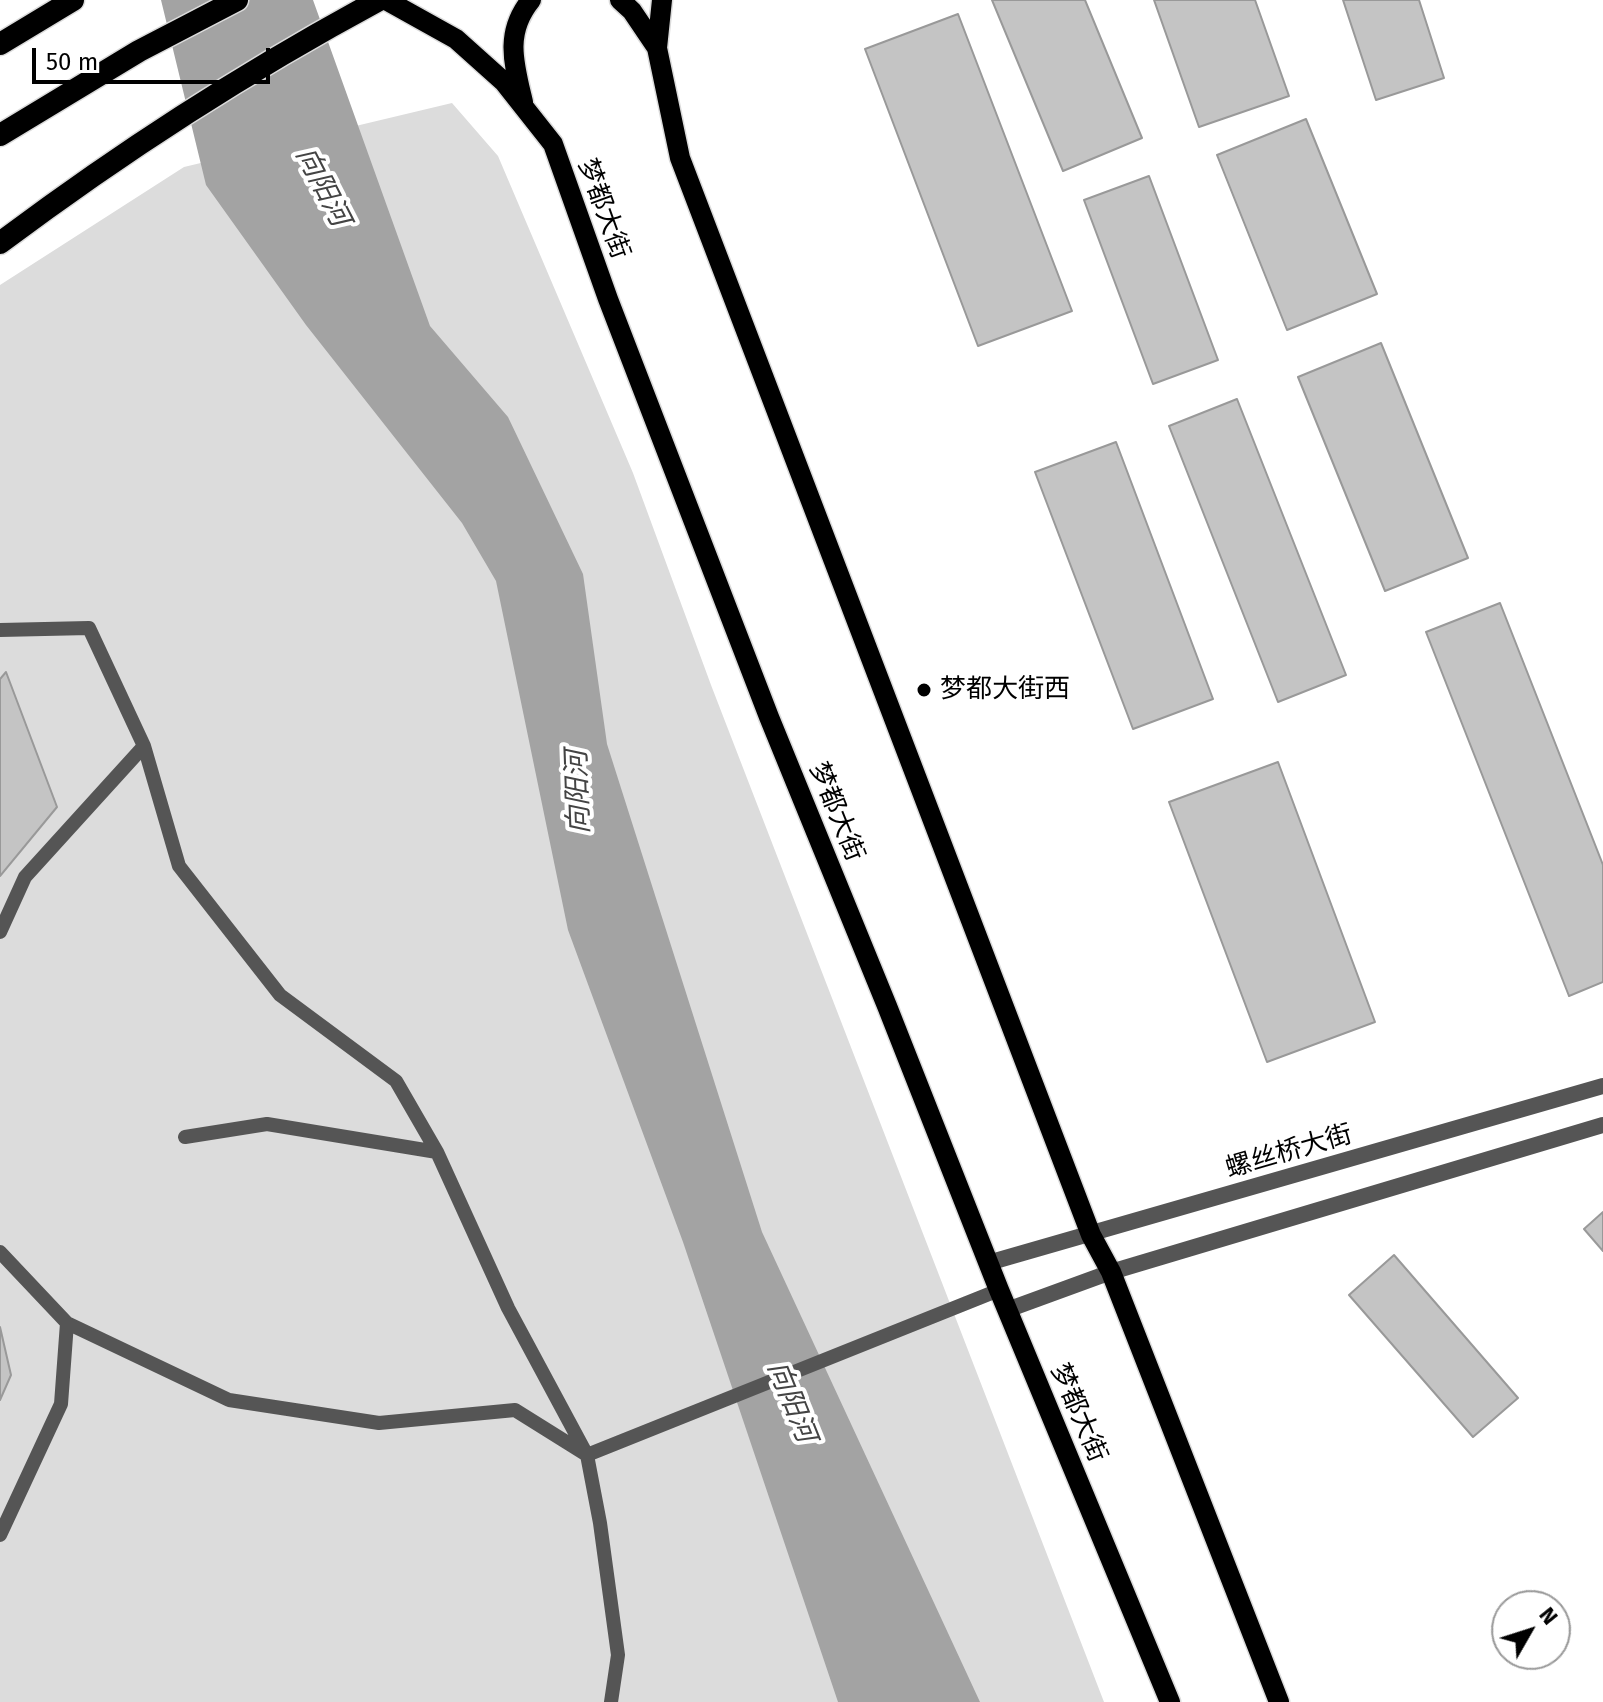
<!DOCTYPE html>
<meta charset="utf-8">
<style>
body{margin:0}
#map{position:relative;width:1603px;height:1702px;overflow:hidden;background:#fff;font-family:"Fira Sans",sans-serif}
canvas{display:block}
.north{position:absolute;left:1491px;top:1590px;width:80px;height:80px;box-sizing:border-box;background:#fff;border:2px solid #999;border-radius:50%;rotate:51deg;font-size:22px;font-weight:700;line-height:32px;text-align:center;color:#000}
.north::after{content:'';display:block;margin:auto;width:28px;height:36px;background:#000;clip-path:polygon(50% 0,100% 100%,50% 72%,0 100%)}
.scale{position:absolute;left:32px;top:48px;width:238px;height:36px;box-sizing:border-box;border:4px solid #000;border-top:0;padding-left:10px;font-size:24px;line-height:28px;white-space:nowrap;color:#000;-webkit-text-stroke:6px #fff;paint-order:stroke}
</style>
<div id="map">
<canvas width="1603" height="1702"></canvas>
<div class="north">N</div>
<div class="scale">50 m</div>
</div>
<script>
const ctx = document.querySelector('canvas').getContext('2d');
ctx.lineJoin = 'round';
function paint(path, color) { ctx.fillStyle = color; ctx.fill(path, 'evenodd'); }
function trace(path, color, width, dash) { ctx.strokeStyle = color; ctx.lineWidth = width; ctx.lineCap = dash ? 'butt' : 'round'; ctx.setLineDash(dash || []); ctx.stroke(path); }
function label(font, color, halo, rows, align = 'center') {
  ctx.font = font + ' "Fira Sans","Noto Sans SC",sans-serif'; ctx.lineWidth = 8; ctx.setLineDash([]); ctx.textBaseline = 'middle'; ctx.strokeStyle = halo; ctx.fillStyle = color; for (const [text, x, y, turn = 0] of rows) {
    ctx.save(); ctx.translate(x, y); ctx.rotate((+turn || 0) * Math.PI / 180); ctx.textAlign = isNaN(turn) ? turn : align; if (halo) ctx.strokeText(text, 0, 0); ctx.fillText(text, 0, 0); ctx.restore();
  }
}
const green = new Path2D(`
 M452,103l46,53 135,317 78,212 393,1017h-1104v-1417l184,-118z`);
const water = new Path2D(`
 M161,0h152l117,326 78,91 75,157 24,170 155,488 218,470h-142l-155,-460 -115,-312 -72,-349 -34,-58 -156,-198 -100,-140z`);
const building = new Path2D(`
 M992,0h93l57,138 -79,33z
 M1154,0h101l34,96 -90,31z
 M1343,0h76l25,78 -68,22z
 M958,14l114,297 -94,35 -113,-297z
 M1306,119l71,175 -90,36 -70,-175z
 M1149,176l69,184 -65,24 -69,-184z
 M1381,343l87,215 -83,33 -87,-214z
 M1237,399l109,276 -68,27 -109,-276z
 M1116,442l97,257 -80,30 -98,-257z
 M1500,603l103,262v117l-34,14 -143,-364z
 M6,672l51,135 -57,69v-197z
 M1278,762l97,260 -108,40 -98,-260z
 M1603,1212v39l-19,-22z
 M1394,1255l124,143 -45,39 -124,-142z
 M0,1327l11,48 -11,25z`);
const service = new Path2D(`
 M0,630l89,-2 55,118 35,120 101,129 116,86 41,71 71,156 79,147 13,68 18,132 -7,47
 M0,932l25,-55 119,-131
 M185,1137l82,-13 170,28
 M0,1252l67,71 162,77 150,23 136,-13 72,45
 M587,1455l412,-165
 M0,1535l61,-131 6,-81`);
const tertiary = new Path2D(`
 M988,1263l615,-177
 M1007,1310l104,-38 492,-147`);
const primary = new Path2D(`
 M386,0l70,39 48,43 49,62 55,155 161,418 118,289 112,284 171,412
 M620,0l12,11 25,37
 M662,0l-5,48 23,110 411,1077 20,37 168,430
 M523,102c-9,-38 -19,-69 8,-102`);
const trunk = new Path2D(`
 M0,44l73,-44
 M0,135l139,-84 98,-51
 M0,243c120,-90 247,-172 379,-243`);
const markers = [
 [924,690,8,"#000"]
];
const streetNames = [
 ["梦都大街",603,209,70],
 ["梦都大街",836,812,68],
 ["螺丝桥大街",1289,1152,-16],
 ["梦都大街",1078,1413,67]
];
const poiNames = [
 ["梦都大街西",940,690]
];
const waterNames = [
 ["向阳河",322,187,63],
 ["向阳河",579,792,-92],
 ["向阳河",791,1402,68]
];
paint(green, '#dcdcdc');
paint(water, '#a3a3a3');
paint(building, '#c4c4c4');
trace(building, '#999', 2);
trace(primary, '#dbdbdb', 23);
trace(trunk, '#dbdbdb', 25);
trace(service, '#555', 14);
trace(tertiary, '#555', 16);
trace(primary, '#000', 20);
trace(trunk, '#000', 22);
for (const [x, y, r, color] of markers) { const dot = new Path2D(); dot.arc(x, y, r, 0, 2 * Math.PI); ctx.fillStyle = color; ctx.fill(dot); trace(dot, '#fff', 3); }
label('26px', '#000', '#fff', streetNames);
label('26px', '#000', '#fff', poiNames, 'left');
label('italic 28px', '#444', '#fff', waterNames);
</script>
